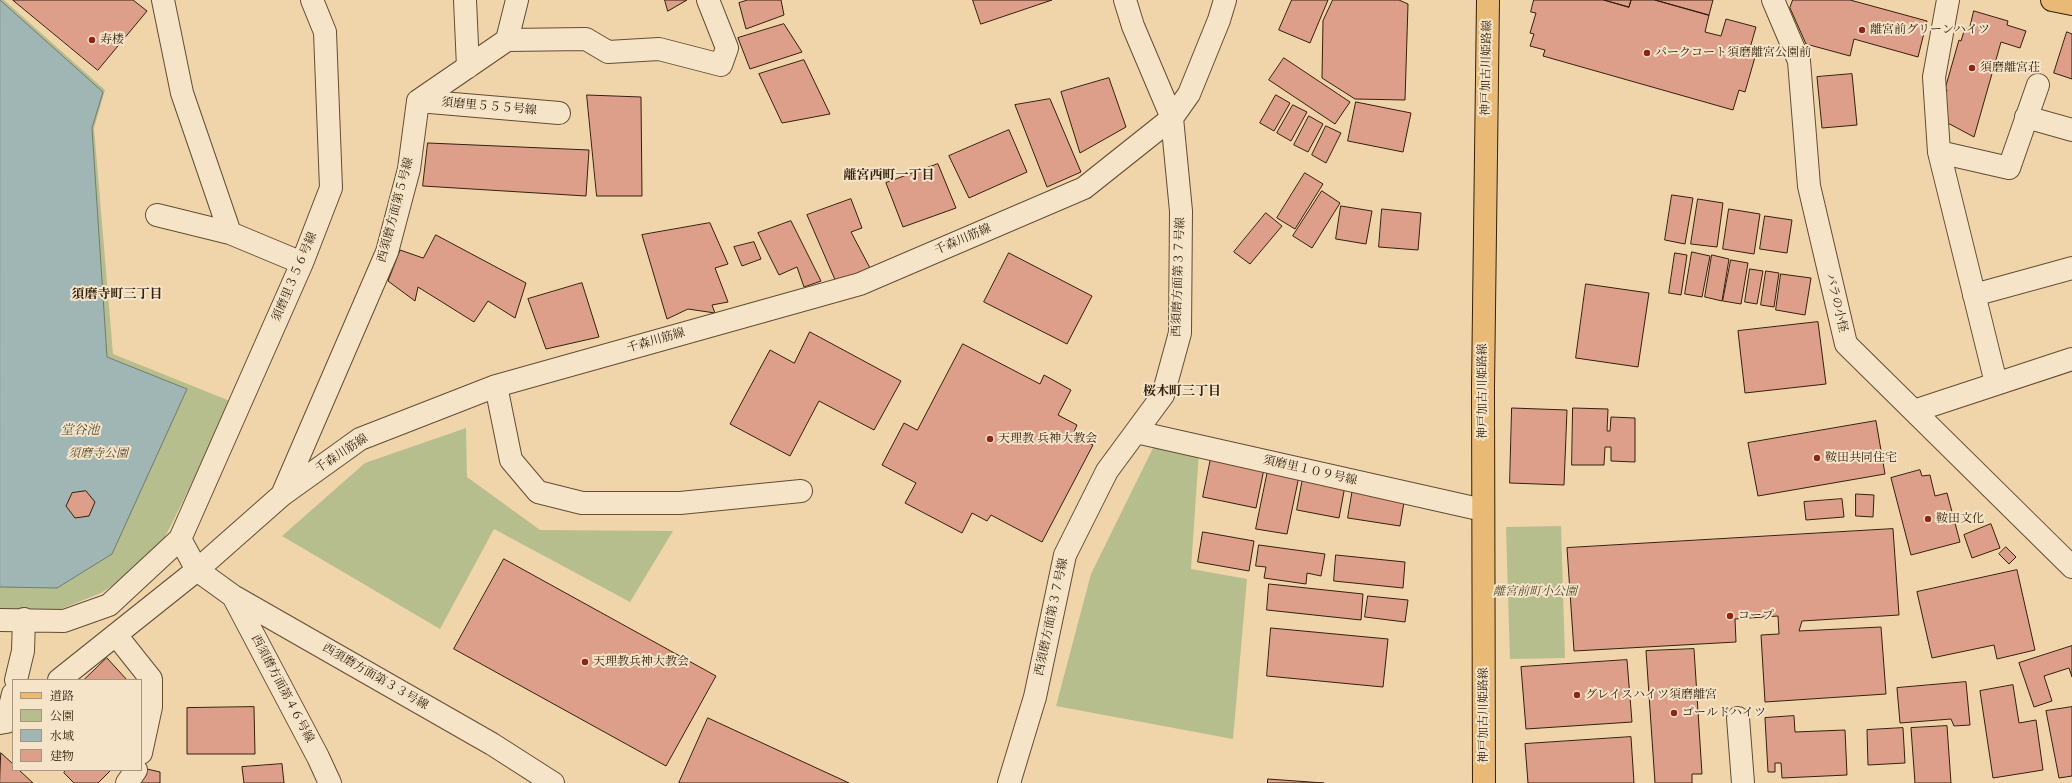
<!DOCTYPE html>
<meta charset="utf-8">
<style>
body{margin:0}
#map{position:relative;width:2072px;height:783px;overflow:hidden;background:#f0d5aa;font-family:Cardo,"Noto Serif JP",serif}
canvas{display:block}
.legend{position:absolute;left:12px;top:679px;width:130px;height:92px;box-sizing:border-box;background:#f5e4c8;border:1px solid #a7967d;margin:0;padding:5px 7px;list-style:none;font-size:12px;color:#33200d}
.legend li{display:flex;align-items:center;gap:8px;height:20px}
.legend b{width:20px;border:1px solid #a7967d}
</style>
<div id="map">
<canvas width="2072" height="783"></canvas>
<ul class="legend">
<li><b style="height:5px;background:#e8ba75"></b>道路</li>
<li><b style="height:11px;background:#b5be8c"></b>公園</li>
<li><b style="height:11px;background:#9fb6b4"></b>水域</li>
<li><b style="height:11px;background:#de9f8a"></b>建物</li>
</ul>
</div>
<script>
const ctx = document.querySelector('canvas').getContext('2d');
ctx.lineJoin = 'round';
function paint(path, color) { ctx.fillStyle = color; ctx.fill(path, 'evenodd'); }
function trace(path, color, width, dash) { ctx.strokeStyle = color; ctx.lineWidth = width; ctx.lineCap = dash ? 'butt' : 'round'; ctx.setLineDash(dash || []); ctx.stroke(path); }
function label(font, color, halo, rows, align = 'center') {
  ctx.font = font + ' Cardo,"Noto Serif JP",serif'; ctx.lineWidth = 4; ctx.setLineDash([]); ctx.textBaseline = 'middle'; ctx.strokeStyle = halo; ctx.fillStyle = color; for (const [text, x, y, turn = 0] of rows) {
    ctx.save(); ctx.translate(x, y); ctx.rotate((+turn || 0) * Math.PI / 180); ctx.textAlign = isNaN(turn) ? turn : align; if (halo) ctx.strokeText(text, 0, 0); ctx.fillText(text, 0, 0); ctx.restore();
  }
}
const green = new Path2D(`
 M0,0h4l101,90 -11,38 19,226 117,47 -41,88 -29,58 -21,21 -38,25 -45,18h-56z
 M466,428l1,49 73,53 133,1 -43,71 -136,-73 -54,100 -158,-93 83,-73z
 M1156,442l43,9 -8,118 56,10 -14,160 -177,-33 35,-132z
 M1561,526l4,132 -55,1 -4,-132z`);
const water = new Path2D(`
 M0,0l103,92 -11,36 15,229 80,32 -75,165 -55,34 -57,-1z`);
const building = new Path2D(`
 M13,0h120l14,11 -49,59z
 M665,0h22l-19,11z
 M748,0h33l3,15 -38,14 -7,-26z
 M973,0h79l-71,24z
 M1292,0h36l-18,43 -31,-13z
 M1333,0h66l9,4 -3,96 -50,-1 -33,-21 1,-57z
 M1534,0h70l25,7 2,-7h24l54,15 -4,17 16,4 5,-17 30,8 -8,28 7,2 -10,35 -6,-2 -6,20 -190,-54 2,-6 -15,-4 4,-12 -4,-1 6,-20 -5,-1z
 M1604,0h27l-2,7z
 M1655,0h58l-4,15z
 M1793,0h57l77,21 -9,36 -64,-18 -4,17 -44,-12 -16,-36z
 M1974,11l34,10 -1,4 19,6 -6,17 -19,-6 -27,95 -30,-16 3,-15 -4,-2 4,-14 -2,-1 14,-49 2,1 4,-13 4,1z
 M784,24l18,28 -52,17 -12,-31z
 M2067,32l5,2v45l-18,-6z
 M1284,58l66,44 -15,22 -66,-44z
 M804,60l26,54 -48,9 -23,-49z
 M1852,74l5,51 -35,3 -5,-51z
 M1109,78l17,49 -46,26 -19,-61z
 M587,95l54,2 1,99h-45z
 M1276,95l14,8 -16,28 -14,-8z
 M1050,99l31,73 -34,15 -32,-82z
 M1356,102l55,11 -8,39 -55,-11z
 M1293,105l14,7 -16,29 -14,-8z
 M1309,116l14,8 -15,28 -14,-7z
 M1326,126l15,7 -15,30 -14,-8z
 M1009,130l18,42 -58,26 -20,-42z
 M428,143l161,7 -3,46 -163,-10z
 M938,164l18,44 -53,19 -17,-44z
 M1305,173l18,11 -28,45 -18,-11z
 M1322,191l18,12 -28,45 -19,-12z
 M1672,195l21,3 -8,46 -20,-4z
 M851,199l11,29 -11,4 19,36 -34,14 -29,-67z
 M1698,199l25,4 -6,44 -26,-3z
 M1341,206l31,5 -6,33 -30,-5z
 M1382,209l39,4 -3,37 -39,-3z
 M1729,209l31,5 -6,40 -31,-5z
 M1266,213l16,13 -32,38 -16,-12z
 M1765,216l27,4 -5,33 -27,-4z
 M791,221l30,60 -17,6 -7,-20 -18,8 -21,-42z
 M710,223l18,41 -13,4 13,34 -16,3 3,8 -27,-4 -21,10 -25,-84z
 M436,235l90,48 -11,35 -27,-17 -14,21 -56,-35 -3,14 -27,-20 12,-31 23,8z
 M754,242l7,17 -19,7 -8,-19z
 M1692,252l18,4 -8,41 -17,-3z
 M1009,253l83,43 -25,48 -83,-42z
 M1675,253l12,2 -6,40 -12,-2z
 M1712,255l17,4 -7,42 -17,-4z
 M1731,260l17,3 -7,41 -18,-3z
 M1750,269l13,2 -6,33 -12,-2z
 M1766,271l13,2 -5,34 -13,-2z
 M1781,274l30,4 -6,37 -29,-5z
 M582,283l17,54 -53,12 -18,-50z
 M1586,284l63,9 -11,74 -62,-9z
 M1818,322l8,62 -81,9 -7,-62z
 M810,332l91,49 -27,49 -55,-29 -29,55 -60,-32 40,-74 24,13z
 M963,344l77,40 4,-9 27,15 -13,25 19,10 -4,9 20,11 -51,97 -51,-27 -4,6 -15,-8 -10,20 -57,-30 11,-20 -34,-18 22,-42 13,7z
 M1512,408l55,2 -3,75 -54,-2z
 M1573,408l35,1 -1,22h3l1,-14 24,1v44l-24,-1v-14h-6l-1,18h-32z
 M1876,421l9,53 -127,22 -10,-53z
 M1211,458l53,11 -8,39 -53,-11z
 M1268,470l31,6 -12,58 -31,-5z
 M1920,470l2,6 8,-1 5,21 12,-3 13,49 -49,13 -20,-77z
 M1303,478l42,8 -6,32 -42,-8z
 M1353,488l52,8 -5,30 -52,-8z
 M86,491l9,11 -6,14 -14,2 -9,-12 6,-13z
 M1856,494l18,1 -1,22 -17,-1z
 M1842,499l2,18 -38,3 -2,-18z
 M1991,524l9,24 -28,10 -8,-23z
 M1893,529l6,86 -97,6 -3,10 82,-4 5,67 -121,8 -4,-67 18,-1 -1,-18 -43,3 1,23 -162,9 -7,-103z
 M1203,532l51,9 -5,30 -51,-9z
 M1259,545l66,9 -4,22 -14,-3 -1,11 -42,-6 2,-11 -10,-1z
 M2006,547l10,10 -7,7 -10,-10z
 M1336,555l69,7 -2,26 -69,-7z
 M504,559l212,117 -50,90 -212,-117z
 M2017,570l18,80 -38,9 -3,-14 -62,13 -15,-66z
 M1269,584l94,10 -2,26 -94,-10z
 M1368,596l40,4 -3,22 -40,-5z
 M1271,628l117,11 -5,48 -116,-11z
 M2072,646v31l-3,-9 -25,8 8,25 -18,6 -15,-44z
 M1694,649l8,125h-10v9h-37l-9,-132z
 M107,658l20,22h-43z
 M1627,660l5,62 -106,7 -5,-62z
 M1966,682l4,43 -16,1 -3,-7 -51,4 -3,-35z
 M2013,685l6,38 17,-3 7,50 -50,8 -13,-87z
 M254,707l1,47h-68v-46z
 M2072,707v69l-13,2 -13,-67z
 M1794,716l1,16 50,-2 2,45 -65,3 -1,-15h-6v9h-7l-3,-54z
 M708,718l141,65h-170z
 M1947,726l4,57h-36l-4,-55z
 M1903,728l2,35 -37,2 -1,-35z
 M1631,737l3,46h-106l-3,-39z
 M1,753l12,11v6h6l14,13h-33z
 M282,764l2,19h-40l-2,-16z
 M147,769l13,3v11h-19z
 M66,770h45l-13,13h-24l-10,-10z
 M1268,779l56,4h-56z`);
const minor = new Path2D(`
 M163,0l19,93 48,140 72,30
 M465,0l3,67
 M1773,0l26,61 10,125 37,158 226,223
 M1948,0l-14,77 5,75 57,231
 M507,40l79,-1 22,13 51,-3 62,16 6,-17 -19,-48
 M418,101l141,12
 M2026,117l46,13
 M1939,152l70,16 29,-83
 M157,215l73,18
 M1974,295l98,-27
 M496,386l15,74 27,32 44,11h98l121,-12
 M1914,411l158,-52
 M1136,432l347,78
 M282,495l105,-243 22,-83 9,-68 89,-61 10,-40
 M180,539l17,31 36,26 259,148 61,39
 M233,596l85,161 12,26
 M0,620l64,1 45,-16 71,-66 122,-276 29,-75 -6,-156 -13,-32
 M116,635l35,44v28l-10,46
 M16,680l7,-29 1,-32
 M59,680l138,-110 85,-75 78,-56 136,-53 364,-102 224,-96 88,-70 17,-24 30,-74 6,-20
 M1738,718l5,65
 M0,723l6,-1 7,-28
 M127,783l9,-13
 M1009,783l26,-86 30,-142 42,-84 56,-76 17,-62 1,-122 -9,-93 -39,-92 -8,-26`);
const major = new Path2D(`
 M2052,0l20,4
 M1484,783l-1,-396 5,-387`);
const markers = [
 [1862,30,4,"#8f2418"],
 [92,40,4,"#8f2418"],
 [1647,53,4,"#8f2418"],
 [1972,68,4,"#8f2418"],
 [990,439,4,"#8f2418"],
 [1817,458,4,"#8f2418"],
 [1928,519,4,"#8f2418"],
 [1730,616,4,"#8f2418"],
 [585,662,4,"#8f2418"],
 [1577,695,4,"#8f2418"],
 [1674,713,4,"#8f2418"]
];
const poiNames = [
 ["離宮前グリーンハイツ",1870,30],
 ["寿楼",100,40],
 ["パークコート須磨離宮公園前",1655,53],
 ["須磨離宮荘",1980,68],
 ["天理教 兵神大教会",998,439],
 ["鞍田共同住宅",1825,458],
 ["鞍田文化",1936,519],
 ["コープ",1738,616],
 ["天理教兵神大教会",593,662],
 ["グレイスハイツ須磨離宮",1585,695],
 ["ゴールドハイツ",1682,713]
];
const streetNames = [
 ["神戸加古川姫路線",1487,68,-89],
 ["須磨里５５５号線",489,107,5],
 ["西須磨方面第５号線",396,210,-75],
 ["千森川筋線",963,240,-23],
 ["須磨里３５６号線",295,277,-67],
 ["西須磨方面第３７号線",1179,277,-88],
 ["バラの小怪",1836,303,77],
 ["千森川筋線",656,341,-16],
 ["神戸加古川姫路線",1483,391,-90],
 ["千森川筋線",342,454,-33],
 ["須磨里１０９号線",1310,471,13],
 ["西須磨方面第３７号線",1052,617,-78],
 ["西須磨方面第３３号線",375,677,30],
 ["西須磨方面第４６号線",282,689,62],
 ["神戸加古川姫路線",1484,715,-90]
];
const parkNames = [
 ["須磨寺公園",98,454],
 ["離宮前町小公園",1535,592]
];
const neighbourhoodNames = [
 ["離宮西町一丁目",889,176],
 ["須磨寺町三丁目",117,295],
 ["桜木町三丁目",1182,392]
];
const waterNames = [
 ["堂谷池",80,431]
];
paint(green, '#b5be8c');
paint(water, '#9fb6b4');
trace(water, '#747a71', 1);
paint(building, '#de9f8a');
trace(building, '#33200d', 1);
trace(minor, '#624d34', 24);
trace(major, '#33200d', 24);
trace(minor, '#f5e4c8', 22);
trace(major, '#e8ba75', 22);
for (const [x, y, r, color] of markers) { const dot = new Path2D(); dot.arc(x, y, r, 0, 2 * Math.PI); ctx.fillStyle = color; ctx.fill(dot); trace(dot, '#f5e4c8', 1.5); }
label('12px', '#33200d', '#f5e4c8', poiNames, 'left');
label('12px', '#33200d', '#f5e4c8', streetNames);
label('italic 12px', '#54482d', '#f5e4c8', parkNames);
label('bold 13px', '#33200d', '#f5e4c8', neighbourhoodNames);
label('italic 13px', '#534d3f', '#f5e4c8', waterNames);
</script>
